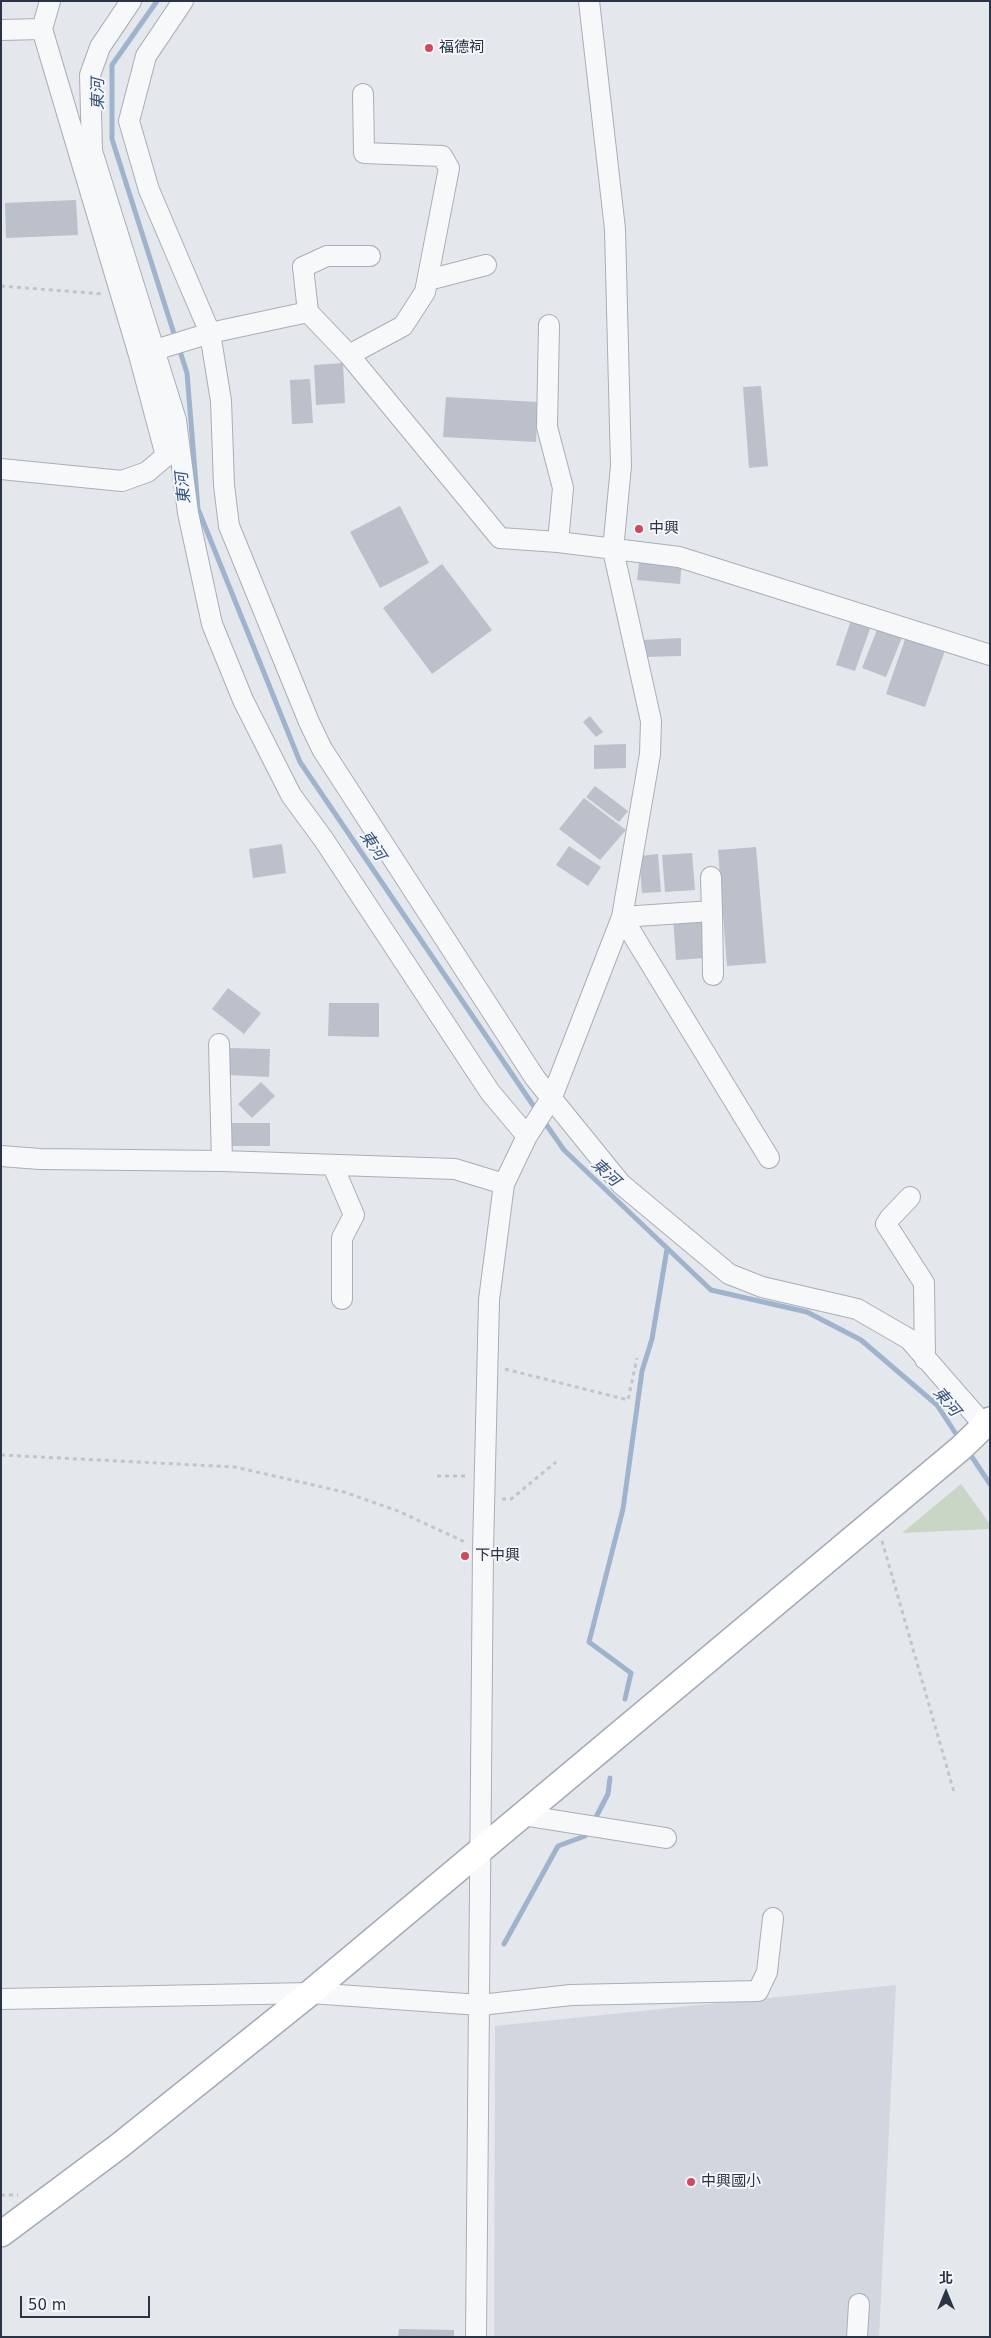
<!DOCTYPE html>
<meta charset="utf-8">
<style>
body{margin:0}
#map{position:relative;width:991px;height:2338px;overflow:hidden;background:#e4e7ec;font-family:"DejaVu Sans","Noto Sans TC",sans-serif}
canvas{display:block}
.frame{position:absolute;inset:0;border:2px solid #2b3445;pointer-events:none}
.north{position:absolute;left:921px;top:2268px;width:50px;height:50px;-webkit-text-stroke:4px #f4f6f9;paint-order:stroke;rotate:0deg;font-size:14px;font-weight:700;line-height:20px;text-align:center;color:#2b3445}
.north::after{content:'';display:block;margin:auto;width:18px;height:22px;background:#2b3445;clip-path:polygon(50% 0,100% 100%,50% 72%,0 100%)}
.scale{position:absolute;left:20px;top:2296px;width:130px;height:22px;box-sizing:border-box;border:2px solid #2b3445;border-top:0;padding-left:6px;font-size:15px;line-height:18px;white-space:nowrap;color:#2b3445;-webkit-text-stroke:4px #f4f6f9;paint-order:stroke}
</style>
<div id="map">
<canvas width="991" height="2338"></canvas>
<div class="frame"></div>
<div class="north">北</div>
<div class="scale">50 m</div>
</div>
<script>
const ctx = document.querySelector('canvas').getContext('2d');
ctx.lineJoin = 'round';
function paint(path, color) { ctx.fillStyle = color; ctx.fill(path, 'evenodd'); }
function trace(path, color, width, dash) { ctx.strokeStyle = color; ctx.lineWidth = width; ctx.lineCap = dash ? 'butt' : 'round'; ctx.setLineDash(dash || []); ctx.stroke(path); }
function label(font, color, halo, rows, align = 'center') {
  ctx.font = font + ' "DejaVu Sans","Noto Sans TC",sans-serif'; ctx.lineWidth = 4; ctx.setLineDash([]); ctx.textBaseline = 'middle'; ctx.strokeStyle = halo; ctx.fillStyle = color; for (const [text, x, y, turn = 0] of rows) {
    ctx.save(); ctx.translate(x, y); ctx.rotate((+turn || 0) * Math.PI / 180); ctx.textAlign = isNaN(turn) ? turn : align; if (halo) ctx.strokeText(text, 0, 0); ctx.fillText(text, 0, 0); ctx.restore();
  }
}
const built = new Path2D(`
 M896,1985l-17,352h-385l1,-311z`);
const green = new Path2D(`
 M961,1484l29,40v5l-88,4z`);
const stream = new Path2D(`
 M157,1l-45,64v74l64,201
 M179,348l8,25 11,136 102,253 237,349
 M543,1120l21,30 147,140 96,22 54,28 76,65 23,35
 M968,1451l22,33
 M625,1699l6,-26 -42,-31 34,-133 19,-138 10,-32 15,-90
 M594,1821l14,-27 2,-16
 M504,1944l54,-98 27,-10 3,-5`);
const building = new Path2D(`
 M76,200l2,35 -72,3 -1,-35z
 M343,363l2,40 -29,2 -2,-40z
 M310,379l3,44 -21,1 -2,-44z
 M761,386l7,80 -19,2 -6,-81z
 M446,397l92,5 -2,40 -93,-5z
 M400,506l29,57 -49,25 -30,-56z
 M640,555l42,4 -2,25 -43,-4z
 M442,564l50,66 -60,44 -49,-66z
 M856,605l20,7 -21,59 -19,-6z
 M879,625l24,10 -17,42 -24,-9z
 M910,625l39,14 -24,68 -39,-13z
 M681,638v18l-37,1 -1,-17z
 M590,716l13,16 -7,5 -13,-15z
 M626,744v24l-32,1v-24z
 M595,786l33,25 -9,11 -33,-25z
 M584,798l42,32 -26,30 -41,-31z
 M282,844l4,29 -33,5 -4,-29z
 M569,846l32,21 -13,19 -32,-21z
 M756,847l10,116 -39,3 -9,-116z
 M692,853l3,37 -30,2 -3,-37z
 M658,854l3,38 -19,1 -3,-37z
 M702,915l3,43 -29,2 -3,-43z
 M228,988l33,25 -17,21 -32,-25z
 M329,1003h50v34l-51,-1z
 M229,1048l41,1 -1,28 -41,-2z
 M261,1082l14,14 -23,22 -14,-14z
 M231,1123h39v23h-39z
 M399,2329l55,1v7h-56z`);
const path = new Path2D(`
 M1,286l102,8
 M505,1369l123,31 9,-42
 M1,1455l234,12 109,25 54,19 67,31
 M437,1476h32
 M502,1499h9l45,-37
 M882,1541l72,251
 M1,2195h17`);
const minor = new Path2D(`
 M131,1l-31,46 -10,28 2,76 84,269 12,93 24,111 31,76 48,95 33,45 166,252 37,44
 M183,1l-37,55 -17,65 20,69 61,143 11,68 3,84 5,41 80,196 13,27 213,329 86,106 108,90 33,13 95,22 52,30 75,86
 M42,29l8,-28
 M1,30l41,-1 97,326 27,101 -19,16 -25,9 -121,-12
 M428,280l58,-15
 M308,312l-5,-45 24,-11h43
 M549,325l-2,102 16,61 -5,54
 M139,355l71,-22 98,-21 41,43 151,183 58,4 121,15 311,98
 M349,355l54,-29 22,-34 24,-124 -7,-12 -78,-3 -1,-59
 M711,877l1,34
 M713,975l-1,-64 -90,6 147,241
 M219,1044l3,117
 M1,1156l39,3 182,2 233,8 49,15
 M333,1166l21,49 -12,23v61
 M910,1197l-20,21 -4,6 38,59 1,76
 M522,1815l144,23
 M1,1999l309,-6 170,12 91,-10 187,-4 9,-19 6,-54
 M476,2337l7,-787 6,-250 15,-116 23,-48 25,-39 70,-180 28,-163 1,-33 -38,-171 8,-84 -6,-237 -26,-228
 M857,2337l2,-33`);
const major = new Path2D(`
 M1,2234l118,-88 191,-153 651,-545 29,-28`);
const markers = [
 [429,48,5,"#d1495b"],
 [639,529,5,"#d1495b"],
 [465,1556,5,"#d1495b"],
 [691,2182,5,"#d1495b"]
];
const poiNames = [
 ["福德祠",439,48],
 ["中興",649,529],
 ["下中興",475,1556],
 ["中興國小",701,2182]
];
const waterNames = [
 ["東河",99,94,-90],
 ["東河",184,488,-96],
 ["東河",372,846,56],
 ["東河",605,1173,43],
 ["東河",946,1402,50]
];
paint(built, '#d2d6de');
paint(green, '#c9d6c5');
trace(stream, '#9fb4cc', 5);
paint(building, '#bbc0ca');
trace(minor, '#a9aeb7', 22);
trace(major, '#a3abb8', 28);
trace(path, '#c2c5cb', 3, [4, 4]);
trace(minor, '#f7f8fa', 20);
trace(major, '#fff', 25);
for (const [x, y, r, color] of markers) { const dot = new Path2D(); dot.arc(x, y, r, 0, 2 * Math.PI); ctx.fillStyle = color; ctx.fill(dot); trace(dot, '#f4f6f9', 2); }
label('15px', '#2b3445', '#f4f6f9', poiNames, 'left');
label('italic 16px', '#34527a', '#f4f6f9', waterNames);
</script>
